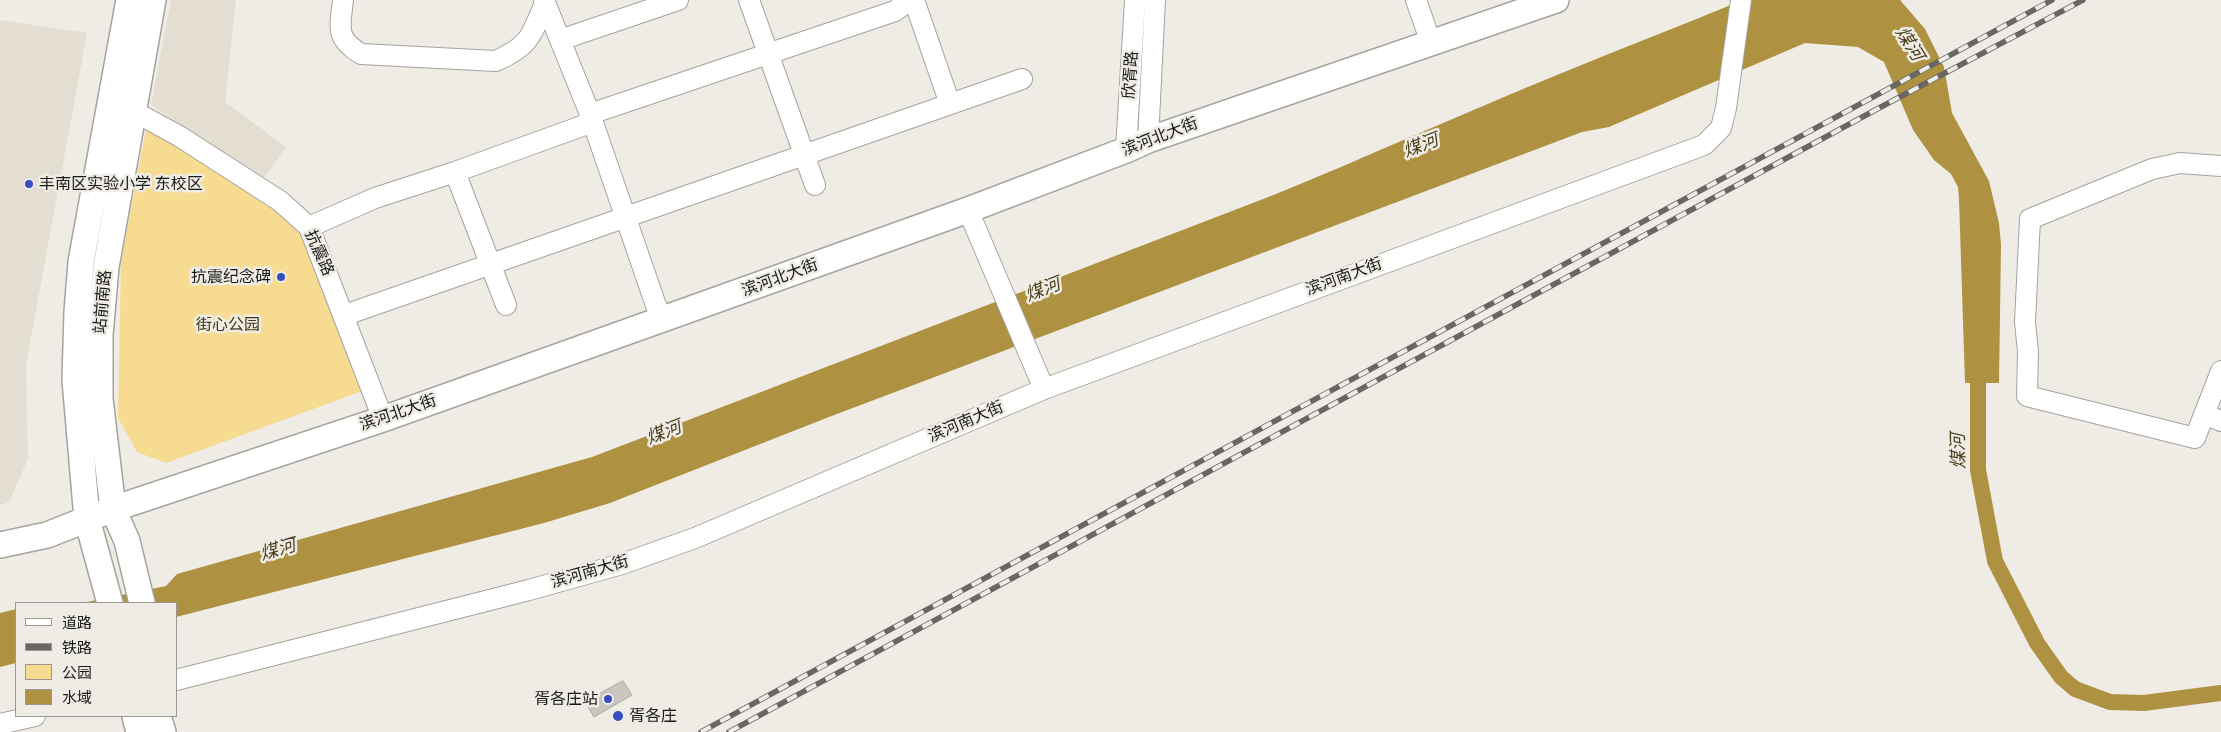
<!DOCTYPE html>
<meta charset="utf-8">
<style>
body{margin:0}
#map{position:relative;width:2221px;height:732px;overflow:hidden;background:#eeece5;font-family:Karla,"Noto Sans SC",sans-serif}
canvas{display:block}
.legend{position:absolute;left:15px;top:602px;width:162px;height:115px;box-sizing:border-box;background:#eeece5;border:1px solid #999892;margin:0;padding:6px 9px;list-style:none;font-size:15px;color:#191916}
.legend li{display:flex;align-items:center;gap:10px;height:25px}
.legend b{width:25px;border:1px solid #999892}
</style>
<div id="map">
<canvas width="2221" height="732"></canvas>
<ul class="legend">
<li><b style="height:6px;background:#fff"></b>道路</li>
<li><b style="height:6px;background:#686763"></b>铁路</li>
<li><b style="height:14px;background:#f6db90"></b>公园</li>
<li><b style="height:14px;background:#af9241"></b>水域</li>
</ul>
</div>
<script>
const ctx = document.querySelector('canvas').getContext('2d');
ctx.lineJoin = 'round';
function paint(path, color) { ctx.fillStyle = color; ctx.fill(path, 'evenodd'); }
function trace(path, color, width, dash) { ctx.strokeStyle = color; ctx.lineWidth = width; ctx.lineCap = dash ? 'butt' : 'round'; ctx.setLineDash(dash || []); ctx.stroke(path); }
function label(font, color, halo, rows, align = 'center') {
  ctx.font = font + ' Karla,"Noto Sans SC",sans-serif'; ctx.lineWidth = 5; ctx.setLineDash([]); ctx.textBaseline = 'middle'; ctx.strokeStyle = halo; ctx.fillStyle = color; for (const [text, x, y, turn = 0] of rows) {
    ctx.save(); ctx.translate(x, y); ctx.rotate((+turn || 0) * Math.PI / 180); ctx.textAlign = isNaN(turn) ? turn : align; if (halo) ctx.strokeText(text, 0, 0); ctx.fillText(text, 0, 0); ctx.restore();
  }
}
const built = new Path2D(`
 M171,0h65l-11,102 61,45 -23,32 -112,-74z
 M0,20l87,13 -61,332 2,94 -19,43 -9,3z`);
const green = new Path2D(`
 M146,129l32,16 118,78 13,13 56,154 -199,73 -29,-11 -19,-34 3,-156z`);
const water = new Path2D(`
 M1743,0h157l25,29 19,38 8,46 37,68 10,42 2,22 -2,138h-34l-6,-184 -1,-12 -7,-13 -17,-14 -21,-30 -29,-68 -26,-15 -53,-4 -196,84 -27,5 -753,285 -219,86 -66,20 -368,94v-14h-94l84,-17 11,-12 415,-117 679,-261c96,-39 190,-82 286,-121 62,-26 124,-49 186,-75z
 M16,609v54l-16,4v-54z`);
const canal = new Path2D(`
 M1978,361v109l17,91 42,82 24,34 14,12 35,13 34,1 77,-10`);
const building = new Path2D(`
 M623,681l9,14 -38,22 -9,-15z`);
const minor = new Path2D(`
 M343,0c-3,28 -8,38 18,54l135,7c33,-15 35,-24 48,-56
 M544,0l46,114 71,206
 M749,0l66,185
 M914,0l36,104
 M1416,0l15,43
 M560,40l118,-40
 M135,112l44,24 101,65 29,26 74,192
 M590,114l305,-103 15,-11
 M1148,140l7,-140
 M1126,150l9,-150
 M2221,166l-41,-3 -28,6 -122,50 -5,103 3,30 -1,44 168,42 26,-67
 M455,172l51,133
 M968,210l76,179
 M309,227l66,-29 80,-26 138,-50
 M345,315l677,-236
 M2204,414l17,7
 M176,680l353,-90 93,-26 73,-26 349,-149 660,-244 17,-17 5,-20 15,-108
 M0,724l35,-8`);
const major = new Path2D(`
 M0,545l47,-10 66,-26 270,-90 585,-209 158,-60 22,-10 408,-140
 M110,603l-23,-84 -12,-139 2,-68 4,-50 48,-262
 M142,603l-15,-62 -14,-32 -13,-110v-64l6,-68 47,-267
 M135,716l4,16
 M158,716l5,16`);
const rail = new Path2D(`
 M701,732l1351,-732
 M729,732l1150,-624 204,-108`);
const markers = [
 [29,184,5,"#374dbf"],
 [281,277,5,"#374dbf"],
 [608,699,5,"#374dbf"],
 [618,716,6,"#374dbf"]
];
const streetNames = [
 ["欣胥路",1131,75,-86],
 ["滨河北大街",1160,137,-21],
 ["抗震路",319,253,66],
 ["滨河南大街",1344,277,-20],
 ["滨河北大街",780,278,-20],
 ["站前南路",103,302,-85],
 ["滨河北大街",398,413,-19],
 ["滨河南大街",966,422,-23],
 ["滨河南大街",590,572,-16]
];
const poiNames = [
 ["丰南区实验小学 东校区",39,184],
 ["抗震纪念碑",271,277,"right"],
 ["胥各庄站",598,699,"right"],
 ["胥各庄",629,716]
];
const parkNames = [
 ["街心公园",228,325]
];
const waterNames = [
 ["煤河",1909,44,58],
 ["煤河",1421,146,-21],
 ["煤河",1043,290,-21],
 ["煤河",664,433,-21],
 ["煤河",1959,451,-91],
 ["煤河",278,550,-16]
];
paint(built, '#e3ded1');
paint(green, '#f6db90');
paint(water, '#af9241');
trace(canal, '#af9241', 16);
paint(building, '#c9c6c0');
trace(building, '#aba9a2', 1);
trace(minor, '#a5a39d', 22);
trace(major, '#a5a39d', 28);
trace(minor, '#fff', 20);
trace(major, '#fff', 25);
trace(rail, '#686763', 5.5);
trace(rail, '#eeece5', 4, [11]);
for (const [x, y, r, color] of markers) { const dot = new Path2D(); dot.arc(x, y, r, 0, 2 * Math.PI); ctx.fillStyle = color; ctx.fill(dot); trace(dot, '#eeece5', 2); }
label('16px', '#191916', '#eeece5', streetNames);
label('16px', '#191916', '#eeece5', poiNames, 'left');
label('16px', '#443815', '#eeece5', parkNames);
label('italic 18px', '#4b3e1b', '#eeece5', waterNames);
</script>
